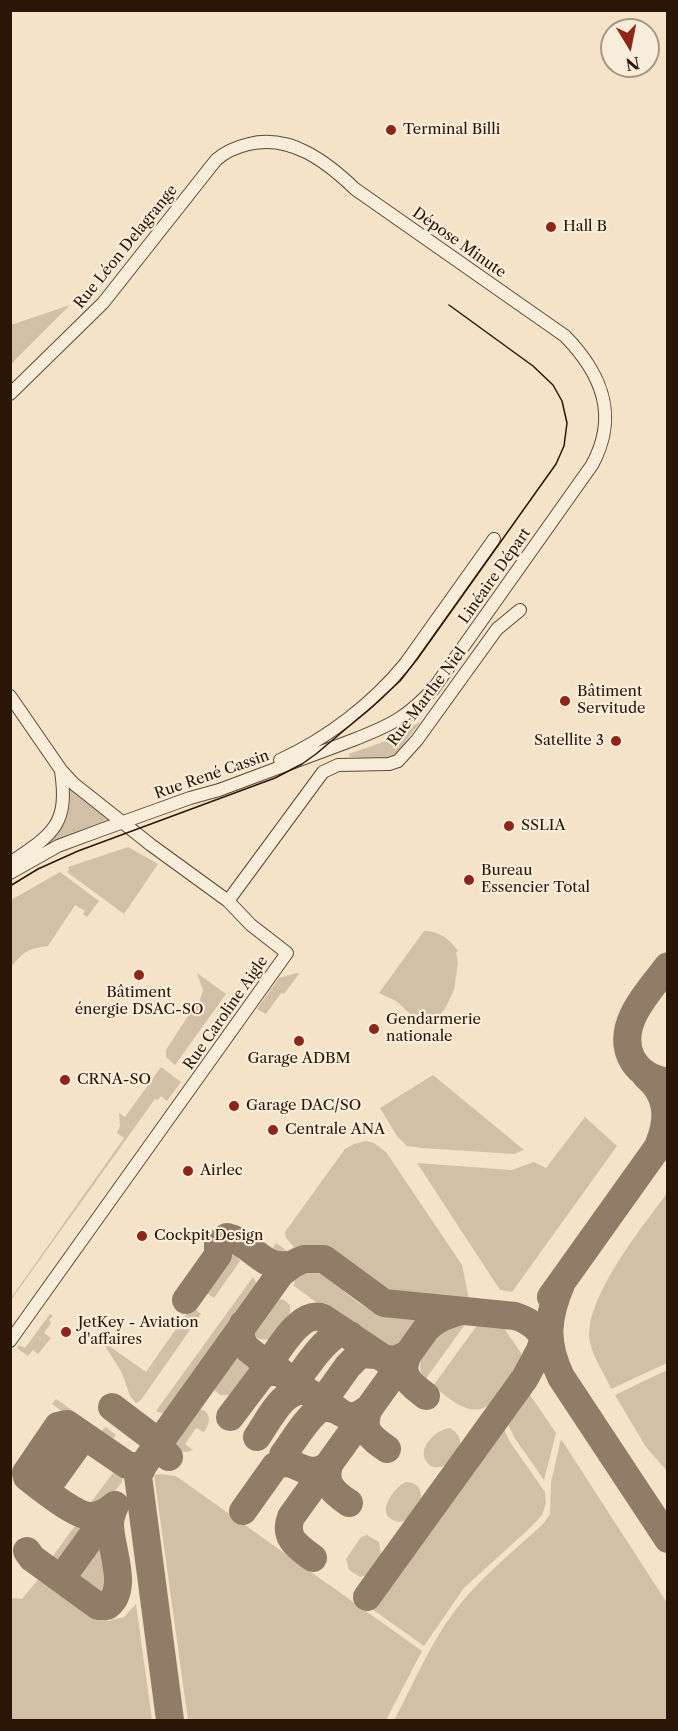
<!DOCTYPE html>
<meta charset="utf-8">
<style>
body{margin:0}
#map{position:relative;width:678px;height:1731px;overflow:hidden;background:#f4e3c7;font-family:"Libre Caslon Text",serif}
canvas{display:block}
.frame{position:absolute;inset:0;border:12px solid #2b1507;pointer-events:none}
.north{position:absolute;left:600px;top:18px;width:60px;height:60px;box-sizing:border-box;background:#f8eddb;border:2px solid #a69786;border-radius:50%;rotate:170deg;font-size:16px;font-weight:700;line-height:24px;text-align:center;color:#2b1507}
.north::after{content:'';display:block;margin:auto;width:21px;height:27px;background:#8f2418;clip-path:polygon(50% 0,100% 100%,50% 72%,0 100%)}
</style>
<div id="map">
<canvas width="678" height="1731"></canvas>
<div class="frame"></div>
<div class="north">N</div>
</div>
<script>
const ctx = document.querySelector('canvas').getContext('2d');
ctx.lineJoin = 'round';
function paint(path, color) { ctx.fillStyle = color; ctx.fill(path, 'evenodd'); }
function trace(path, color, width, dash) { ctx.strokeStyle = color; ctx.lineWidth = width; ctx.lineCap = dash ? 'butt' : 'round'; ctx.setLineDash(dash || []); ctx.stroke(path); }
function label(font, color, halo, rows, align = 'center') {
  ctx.font = font + ' "Libre Caslon Text",serif'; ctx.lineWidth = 4.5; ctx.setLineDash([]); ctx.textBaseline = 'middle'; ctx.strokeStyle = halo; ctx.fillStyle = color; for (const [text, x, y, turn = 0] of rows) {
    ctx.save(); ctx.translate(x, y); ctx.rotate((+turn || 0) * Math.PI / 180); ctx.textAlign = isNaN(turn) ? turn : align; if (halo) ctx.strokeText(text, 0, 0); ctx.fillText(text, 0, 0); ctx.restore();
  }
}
const green = new Path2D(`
 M70,305l-59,59v-39z
 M421,721l-28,37 -43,-1 -1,-3 45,-16z
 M70,786l38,27 3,8 -73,29c24,-21 34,-29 32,-64z
 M128,847l30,17 -34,50 -57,-42 2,-2 -1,-3z
 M60,872l39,29 -12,16 -4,-3 2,-3 -10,-6 -27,41c-20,3 -24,5 -37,21v-67z
 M424,931c15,0 26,8 34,20l-2,1 2,11 -4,27 -9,19 -13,14 -14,-2 -22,-20 -17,-8z
 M197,973l29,21 -51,71 -9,-8v-7l22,-34v-6l11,-7 4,-13z
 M297,973l2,1 -15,20 -3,-1 -15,21 -9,-5 22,-31z
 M161,1067l20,15 -14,19 -6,-5 -3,4 -3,-1 -144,201v-2l113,-160 -7,-5 3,-7 -1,-13 6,4z
 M433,1075l91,75 -10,4 -92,-6 -15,-2 -10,-10 -17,-28z
 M585,1117l32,29 -105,146 -12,-2 -83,-127 95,7 22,-8 12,6z
 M366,1141l8,2 12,9 76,113 7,34c-24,-2 -74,-1 -93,-12 -17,-10 -31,-34 -52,-38 -20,-5 -36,10 -54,3l6,-9 11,8 7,-4 -8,-9 -1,-6 60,-83 9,-5z
 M667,1193v170l-56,26c-6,-15 -18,-31 -21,-47 -8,-41 53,-116 77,-149z
 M234,1254l6,7 -26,37 -10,-7 23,-35z
 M311,1269l8,1c18,14 39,37 62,45 12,4 26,3 38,3 -11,16 -20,32 -41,29l-84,-61 1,-8 9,-7z
 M253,1277l6,10 -88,125 -6,2 -9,-3z
 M276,1298l8,2 6,5v8l-18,26c-35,6 -12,-35 4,-41z
 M192,1306l9,8 -60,86 -5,3 -6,-7 -8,-23 -20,-32 44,31z
 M50,1314l3,2 -4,4 2,3 -7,10 7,5 -13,16 -5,-4 -5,6 -11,-8 2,-3 6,3z
 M466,1323l-41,57c-17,-26 15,-56 41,-57z
 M478,1324l25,3 18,26 1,7c-12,20 -29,60 -58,47 -11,-4 -21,-14 -31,-21z
 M238,1353c9,3 11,6 12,16 -5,7 -11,17 -17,23 -9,8 -21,1 -20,-10 2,-10 16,-26 25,-29z
 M667,1370v101l-21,-24 -31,-52z
 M528,1392l28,41 -12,47 -30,-43 -7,-15z
 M56,1399l46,32 4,-4 10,8 -8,10 -56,-41z
 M193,1409c17,-2 20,11 11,23l-8,-4 -11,16 8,6 -6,2 -8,-1 -6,-6v-8z
 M503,1427l7,15 35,50 1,11 -4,12 -11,12 -67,61 -40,58 -52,-37z
 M450,1428c29,17 -11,54 -24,33 -9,-14 11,-32 24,-33z
 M561,1439l106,164v117h-273c20,-37 37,-79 63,-112 25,-32 57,-57 86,-84l7,-10 1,-32z
 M113,1473l9,5v4l-16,21 -17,5 -1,-2z
 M160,1474l16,2 246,175 -36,69h-198l-34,-245z
 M406,1482c30,1 9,46 -11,39 -21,-7 -1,-34 11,-39z
 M78,1526l4,1 2,7c-9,13 -17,26 -34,26l24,-33z
 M367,1535l12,7 2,12 -11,20 -10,3 -11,-7 -3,-11 15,-22z
 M101,1544l6,7 6,39 -2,6 -5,4 -8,-1 -23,-18v-9l21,-27z
 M41,1576l7,2 60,43 16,-4 12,-13 16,116h-141v-118l2,-4 9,1z`);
const taxiway = new Path2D(`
 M668,966c-19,25 -52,58 -37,91 7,15 20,22 37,25
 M646,1076c23,19 23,43 13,68
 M562,1282c-15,35 -18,60 -1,95l107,162
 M551,1297l117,-164
 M186,1300l32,-45v-12l9,-6c27,6 35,35 66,27
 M243,1324c-3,7 -3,15 2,22 7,9 94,68 103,70 9,1 14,-3 21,-8
 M408,1354c-10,21 2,30 18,42
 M269,1363c11,-15 32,-54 54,-45l63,42 11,-1 11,-5
 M295,1382c13,-17 25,-37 43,-49l12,2
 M323,1401l25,-35 12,-12 16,1
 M112,1407l37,28 20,22 -2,-2
 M369,1408c-9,22 1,29 18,41
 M230,1417l31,-41 6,-4h14
 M257,1437c12,-17 26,-50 50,-46
 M283,1455c9,-12 27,-43 40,-47 6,-1 9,1 14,2
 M329,1465c-6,19 5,28 20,38
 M48,1492v-6l31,-43 5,-4h5
 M115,1505c-7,6 -16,12 -26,11 -16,-2 -49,-29 -62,-39l-1,-4 32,-47 9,-2 60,41 12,2 5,-3
 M243,1511l32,-45c23,-11 27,16 54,-1
 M27,1551l5,7 66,48h9c23,-17 3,-57 3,-82 0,-7 3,-13 5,-19
 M313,1558c-15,-11 -30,-20 -22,-41l135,-188c11,-11 21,-14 35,-18
 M69,1585l-4,-8 3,-8 45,-62
 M367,1597l158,-219 15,-28 8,-25
 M170,1720l-32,-244 6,-12 136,-190 13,-10 11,-5h20l60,44 131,13c19,6 29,17 36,36`);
const minor = new Path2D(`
 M10,394l93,-91 113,-143c10,-9 20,-13 33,-16 41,-10 77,17 106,45l210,147c37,38 54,80 27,129l-158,223c-26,29 -45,38 -81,52l-134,50 -29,8 -89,32 -43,16 -48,27
 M10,696l51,74 13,14 77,61 77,56 23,24 36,28 -277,388
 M280,760c48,-22 92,-56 125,-96l89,-125
 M10,863c43,-29 59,-38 51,-92
 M228,901l95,-129 15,-7 51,-1 9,-3 19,-21 80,-111 23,-19`);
const tram = new Path2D(`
 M10,886l28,-17 40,-18 197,-73 27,-14 14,-10 57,-48 27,-25 18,-23 138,-194 8,-18 3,-23 -5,-22 -9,-16 -20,-19 -84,-61`);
const markers = [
 [391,130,6,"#8f2418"],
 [551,227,6,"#8f2418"],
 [565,701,6,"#8f2418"],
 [616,741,6,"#8f2418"],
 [509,826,6,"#8f2418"],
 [469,880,6,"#8f2418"],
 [139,975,6,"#8f2418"],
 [374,1029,6,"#8f2418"],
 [299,1041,6,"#8f2418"],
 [65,1080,6,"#8f2418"],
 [234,1106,6,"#8f2418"],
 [273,1130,6,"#8f2418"],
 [188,1171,6,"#8f2418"],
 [142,1236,6,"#8f2418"],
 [66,1332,6,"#8f2418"]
];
const poiNames = [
 ["Terminal Billi",403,130],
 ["Hall B",563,227],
 ["Bâtiment",577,692],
 ["Servitude",577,709],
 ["Satellite 3",604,741,"right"],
 ["SSLIA",521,826],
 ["Bureau",481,871],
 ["Essencier Total",481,888],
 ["Bâtiment",139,993,"center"],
 ["énergie DSAC-SO",139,1010,"center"],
 ["Gendarmerie",386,1020],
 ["nationale",386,1037],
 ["Garage ADBM",299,1059,"center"],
 ["CRNA-SO",77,1080],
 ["Garage DAC/SO",246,1106],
 ["Centrale ANA",285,1130],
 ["Airlec",200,1171],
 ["Cockpit Design",154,1236],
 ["JetKey - Aviation",78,1323],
 ["d'affaires",78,1340]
];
const streetNames = [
 ["Dépose Minute",459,243,35],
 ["Rue Léon Delagrange",126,247,-51],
 ["Linéaire Départ",495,576,-55],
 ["Rue Marthe Niel",427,697,-53],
 ["Rue René Cassin",212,775,-19],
 ["Rue Caroline Aigle",226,1013,-55]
];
paint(green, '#d2c0a6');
trace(taxiway, '#907c67', 28);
trace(minor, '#5d4837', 14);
trace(minor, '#f8eddb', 12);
trace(tram, '#2b1507', 1.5);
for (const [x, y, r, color] of markers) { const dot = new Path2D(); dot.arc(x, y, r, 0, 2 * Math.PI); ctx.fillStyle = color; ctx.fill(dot); trace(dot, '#f8eddb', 2); }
label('15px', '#2b1507', '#f8eddb', poiNames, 'left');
label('15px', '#2b1507', '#f8eddb', streetNames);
</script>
